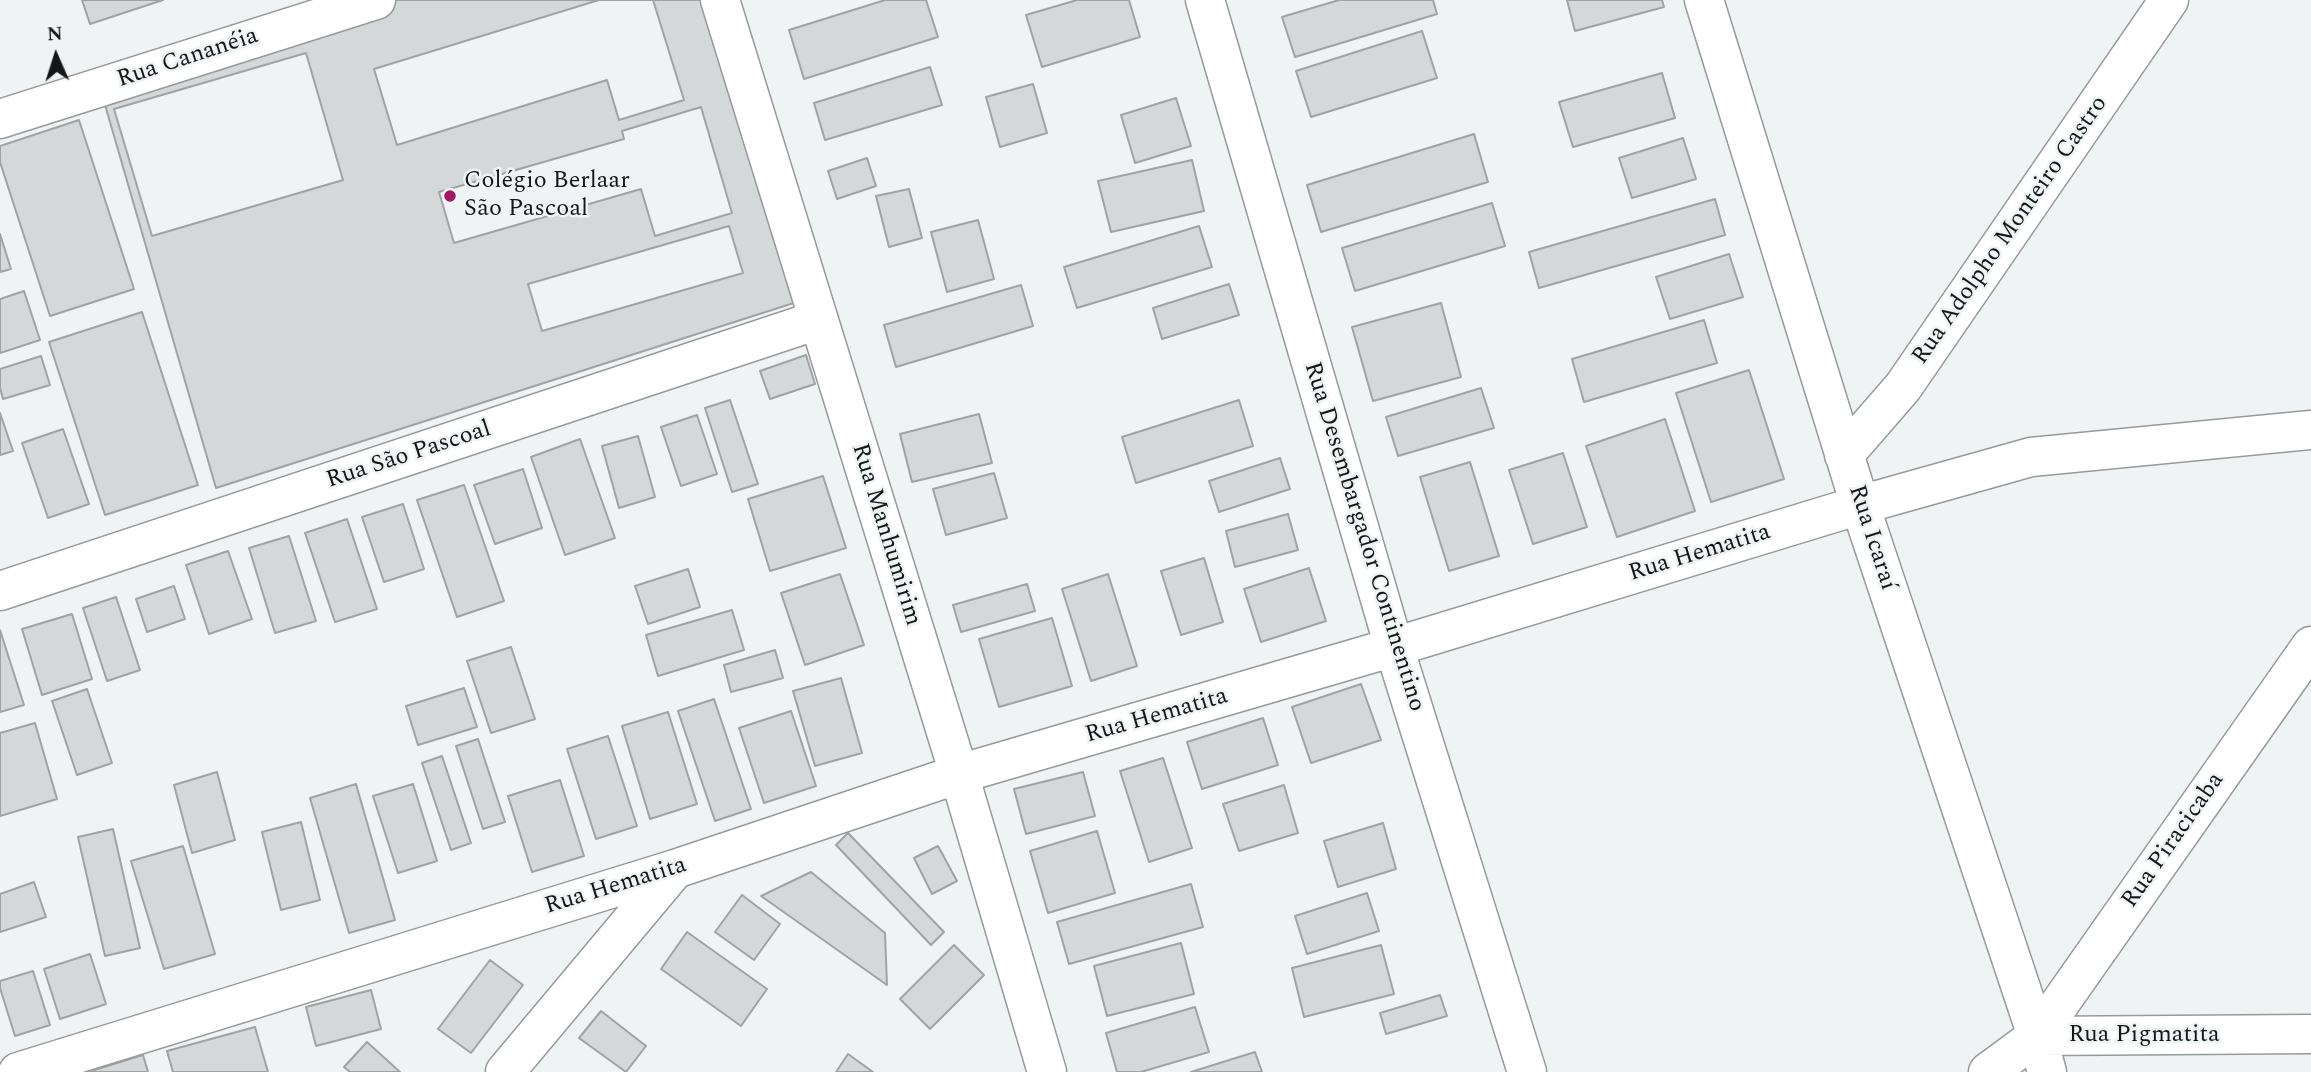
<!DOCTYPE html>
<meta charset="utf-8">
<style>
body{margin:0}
#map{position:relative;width:2311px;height:1072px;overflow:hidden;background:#eff3f4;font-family:Spectral,serif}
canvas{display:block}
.north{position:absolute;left:21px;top:21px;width:70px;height:70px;-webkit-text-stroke:5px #eff3f4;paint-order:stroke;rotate:357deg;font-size:19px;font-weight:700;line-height:28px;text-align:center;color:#151617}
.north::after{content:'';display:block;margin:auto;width:24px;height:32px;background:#151617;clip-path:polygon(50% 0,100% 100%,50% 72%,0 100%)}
</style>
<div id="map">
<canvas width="2311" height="1072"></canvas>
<div class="north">N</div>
</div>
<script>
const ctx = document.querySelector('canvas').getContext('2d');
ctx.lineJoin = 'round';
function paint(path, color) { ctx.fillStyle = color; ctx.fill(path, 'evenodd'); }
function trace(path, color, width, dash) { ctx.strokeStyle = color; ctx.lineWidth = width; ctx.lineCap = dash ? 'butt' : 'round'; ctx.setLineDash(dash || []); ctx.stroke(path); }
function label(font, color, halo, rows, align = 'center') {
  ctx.font = font + ' Spectral,serif'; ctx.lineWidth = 5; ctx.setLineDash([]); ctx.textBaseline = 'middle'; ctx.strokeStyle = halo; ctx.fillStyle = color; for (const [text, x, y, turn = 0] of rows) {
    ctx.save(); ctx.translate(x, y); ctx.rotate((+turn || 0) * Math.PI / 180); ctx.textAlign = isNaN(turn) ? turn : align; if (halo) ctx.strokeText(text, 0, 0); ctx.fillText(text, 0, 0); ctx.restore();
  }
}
const building = new Path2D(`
 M82,0h81l-73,24z
 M384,0h328l88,301 -584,187 -115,-397z
 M599,0h54l31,100 -65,20 -12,-40 -210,65 -23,-76z
 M885,0h41l12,37 -134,42 -15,-49z
 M1077,0h52l11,37 -98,30 -16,-52z
 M1339,0h94l4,14 -142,43 -13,-40z
 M1567,0h95l2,7 -89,24z
 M1422,31l15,47 -126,39 -15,-46z
 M306,53l37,127 -191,56 -38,-127z
 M930,67l12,38 -117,35 -11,-37z
 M1662,73l13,45 -102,29 -14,-45z
 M1033,84l14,49 -47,14 -14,-50z
 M1176,98l15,48 -56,17 -14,-48z
 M701,107l31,106 -77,23 -14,-47 -187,54 -15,-51 185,-53 -2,-8z
 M79,120l55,169 -84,27 -50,-154v-16z
 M1474,134l14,48 -167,50 -14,-47z
 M1683,138l13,41 -64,19 -13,-40z
 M867,158l9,28 -39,13 -9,-28z
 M1192,160l12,51 -93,21 -13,-51z
 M909,189l13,49 -33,9 -13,-51z
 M1715,199l10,36 -186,53 -10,-36z
 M1492,203l13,43 -150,45 -13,-43z
 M978,220l16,59 -47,13 -16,-60z
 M729,226l14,47 -201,58 -14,-47z
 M1199,226l13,41 -135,41 -13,-41z
 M0,234l11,35 -11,3z
 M1729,254l14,43 -73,22 -14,-42z
 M1229,284l10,31 -77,24 -9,-31z
 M1021,285l12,41 -137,41 -12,-42z
 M24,291l16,49 -40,13v-54z
 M1441,303l20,74 -88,24 -21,-74z
 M142,312l56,173 -93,30 -56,-173z
 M1704,320l13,43 -133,39 -12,-43z
 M806,355l9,29 -45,15 -10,-28z
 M41,356l9,29 -47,14 -3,-11v-19z
 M1749,370l35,109 -73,23 -35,-109z
 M1481,388l13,40 -96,28 -12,-39z
 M730,400l28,84 -26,8 -27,-84z
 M1239,400l14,46 -117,37 -14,-46z
 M0,413l13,38 -13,4z
 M979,414l13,49 -80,19 -12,-48z
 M697,415l20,59 -36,12 -20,-59z
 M1665,419l30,92 -78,26 -31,-91z
 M63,429l26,75 -41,14 -26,-75z
 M638,436l17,61 -36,11 -17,-62z
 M580,439l35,99 -50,17 -34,-98z
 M1563,453l24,74 -54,17 -24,-74z
 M1280,458l10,31 -71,23 -10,-31z
 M1470,462l29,94 -50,15 -29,-94z
 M523,469l19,59 -47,16 -21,-59z
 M994,473l13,45 -61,17 -13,-46z
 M823,476l23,72 -76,23 -22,-72z
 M464,485l40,116 -47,16 -40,-117z
 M403,504l21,65 -40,13 -22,-65z
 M1288,514l10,36 -63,17 -9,-36z
 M347,519l30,90 -42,13 -30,-89z
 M289,536l27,85 -41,12 -26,-85z
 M228,551l24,68 -43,15 -23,-69z
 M1204,558l19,64 -42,13 -20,-64z
 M1309,568l17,53 -65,21 -17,-53z
 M688,569l12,38 -52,17 -13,-38z
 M840,574l24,71 -59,20 -24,-72z
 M1108,574l29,92 -46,15 -29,-92z
 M1027,584l8,27 -74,21 -8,-27z
 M174,586l11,33 -38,13 -11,-33z
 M116,597l24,73 -33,11 -24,-73z
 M732,610l12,40 -86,26 -12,-41z
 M72,614l20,65 -50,16 -20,-66z
 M1052,618l20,68 -73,21 -20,-68z
 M0,630l24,75 -24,7z
 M511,647l24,72 -44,14 -24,-72z
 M775,650l8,28 -52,14 -7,-27z
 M841,678l21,75 -47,13 -22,-75z
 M1361,684l20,56 -70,23 -19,-56z
 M464,688l13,39 -59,18 -12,-39z
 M87,689l25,74 -35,12 -25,-74z
 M714,699l37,110 -36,12 -37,-110z
 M791,711l25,75 -52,17 -25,-75z
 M668,712l29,92 -47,15 -28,-93z
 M1263,718l15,47 -76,24 -15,-47z
 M35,723l22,76 -57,17v-83z
 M608,736l29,90 -41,13 -29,-90z
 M478,739l27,83 -22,7 -27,-83z
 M442,756l29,87 -20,7 -29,-87z
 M1163,758l29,90 -43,14 -29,-91z
 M217,772l18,68 -43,13 -18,-68z
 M1083,772l12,44 -69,18 -12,-45z
 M560,780l24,76 -52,16 -24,-76z
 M356,784l39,136 -46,13 -39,-135z
 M413,784l24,77 -39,12 -25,-77z
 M1284,785l14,48 -59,18 -16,-47z
 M301,822l19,78 -39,10 -19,-78z
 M1383,823l13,46 -58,18 -14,-46z
 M113,829l27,119 -35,8 -27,-119z
 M1097,831l18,62 -67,20 -18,-62z
 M848,833l96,99 -13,13 -95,-100z
 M183,846l32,108 -51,15 -33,-108z
 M938,846l19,35 -25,13 -18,-36z
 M811,872l74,61 2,52 -126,-89z
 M34,882l12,35 -46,15v-38z
 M1191,884l12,43 -134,37 -12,-42z
 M1367,893l12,38 -72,23 -12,-38z
 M742,895l38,29 -26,36 -39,-28z
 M687,932l80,57 -26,37 -80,-57z
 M1181,943l13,51 -87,22 -13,-50z
 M954,945l30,30 -54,54 -30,-30z
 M1381,945l13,49 -90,23 -12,-49z
 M90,954l16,50 -46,15 -16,-50z
 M490,960l33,25 -52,68 -33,-24z
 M33,971l17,54 -35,11 -15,-48v-7z
 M371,990l10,39 -65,17 -10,-39z
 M1440,995l7,21 -61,18 -6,-21z
 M1195,1007l14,45 -68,20h-24l-11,-39z
 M601,1011l45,35 -20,26 -47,-34z
 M255,1027l13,45h-95l-6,-21z
 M367,1042l33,30h-50l-6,-5z
 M1255,1052l7,20h-71z
 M848,1054l25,18h-37z
 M143,1055l5,17h-60z`);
const minor = new Path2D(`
 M720,0l239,774 88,298
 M1205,0l189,647 133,425
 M1704,0l156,505 177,531 10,36
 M0,119l376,-119
 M1844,455l59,-68 266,-387
 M0,591l818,-271
 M2037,1036l274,-390
 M18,1072l657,-203 284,-95 435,-127 466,-142 171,-48 280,-27
 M505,1072l170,-203
 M1988,1072l49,-36 274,-2`);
const markers = [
 [450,196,7,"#a21863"]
];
const streetNames = [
 ["Rua Cananéia",188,59,-18],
 ["Rua Adolpho Monteiro Castro",2011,231,-55],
 ["Rua São Pascoal",409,456,-18],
 ["Rua Manhumirim",885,535,73],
 ["Rua Desembargador Continentino",1363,537,73],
 ["Rua Icaraí",1871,538,72],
 ["Rua Hematita",1700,554,-17],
 ["Rua Hematita",1157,717,-16],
 ["Rua Piracicaba",2174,841,-55],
 ["Rua Hematita",616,887,-17],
 ["Rua Pigmatita",2144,1036]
];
const poiNames = [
 ["Colégio Berlaar",464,182],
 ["São Pascoal",464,210]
];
paint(building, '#d4d8d9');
trace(building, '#9fa3a4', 2);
trace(minor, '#969a9b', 41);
trace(minor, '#fff', 38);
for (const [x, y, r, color] of markers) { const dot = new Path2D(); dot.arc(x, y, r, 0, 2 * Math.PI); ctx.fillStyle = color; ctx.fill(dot); trace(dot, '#eff3f4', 2.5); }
label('24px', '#151617', '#eff3f4', streetNames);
label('24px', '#151617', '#eff3f4', poiNames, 'left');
</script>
